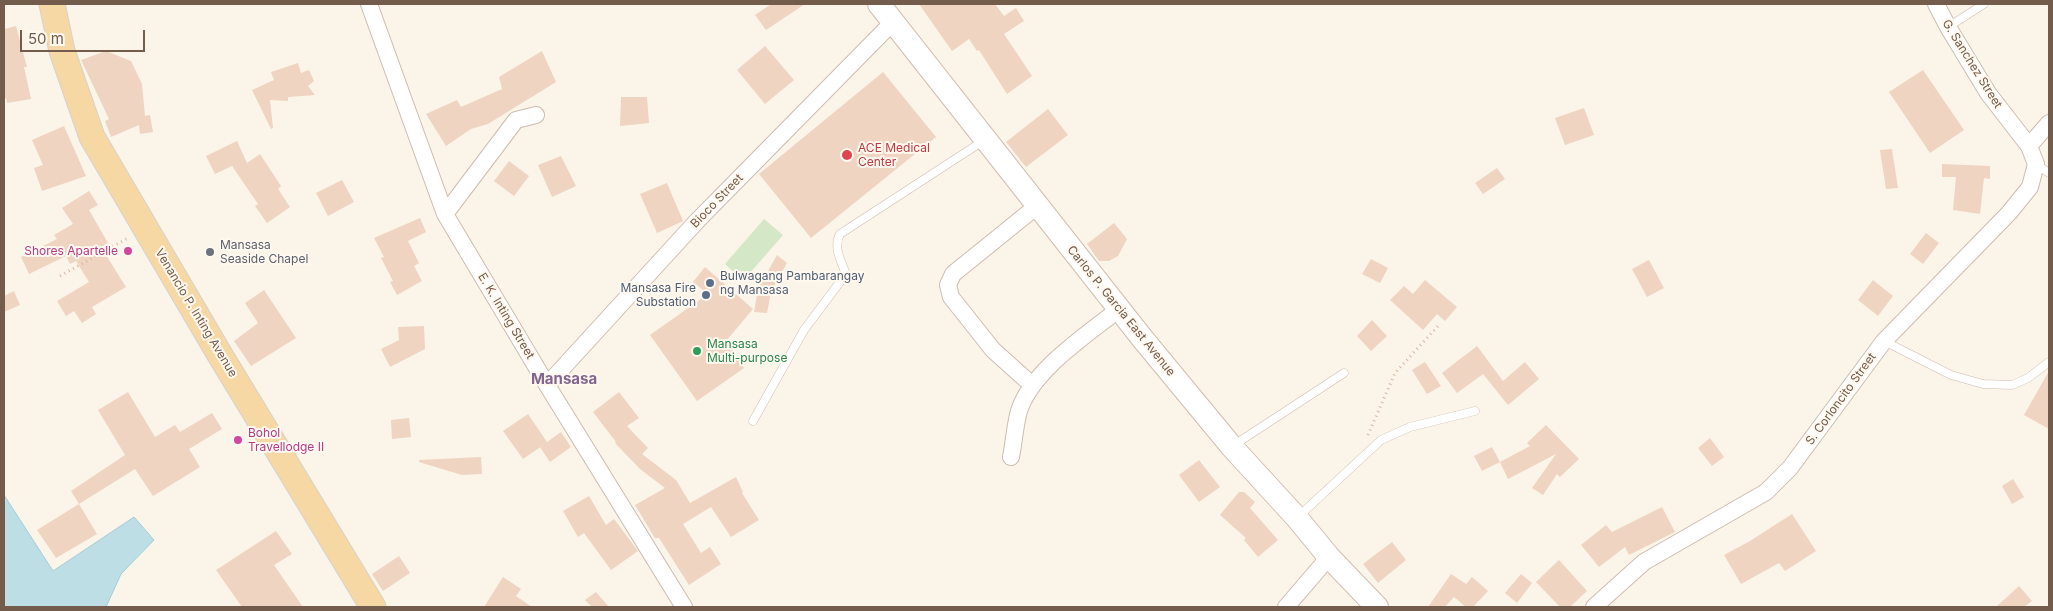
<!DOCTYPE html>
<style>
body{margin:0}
#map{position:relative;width:2053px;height:611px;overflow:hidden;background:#fbf4e8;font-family:Inter,sans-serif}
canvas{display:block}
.frame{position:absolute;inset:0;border:5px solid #745c4d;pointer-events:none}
.scale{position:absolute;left:20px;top:30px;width:125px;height:22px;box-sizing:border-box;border:2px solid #745c4d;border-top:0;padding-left:6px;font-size:15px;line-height:18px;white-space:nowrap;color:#745c4d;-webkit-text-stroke:4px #fef8ef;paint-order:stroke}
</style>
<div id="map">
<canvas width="2053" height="611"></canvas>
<div class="frame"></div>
<div class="scale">50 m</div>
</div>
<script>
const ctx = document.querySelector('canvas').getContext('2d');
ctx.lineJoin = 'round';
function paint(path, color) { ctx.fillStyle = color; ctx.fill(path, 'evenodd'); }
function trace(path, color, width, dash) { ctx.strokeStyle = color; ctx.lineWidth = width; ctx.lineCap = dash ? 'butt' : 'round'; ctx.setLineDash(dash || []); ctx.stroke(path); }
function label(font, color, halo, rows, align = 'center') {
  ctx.font = font + ' Inter,sans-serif'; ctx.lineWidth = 4; ctx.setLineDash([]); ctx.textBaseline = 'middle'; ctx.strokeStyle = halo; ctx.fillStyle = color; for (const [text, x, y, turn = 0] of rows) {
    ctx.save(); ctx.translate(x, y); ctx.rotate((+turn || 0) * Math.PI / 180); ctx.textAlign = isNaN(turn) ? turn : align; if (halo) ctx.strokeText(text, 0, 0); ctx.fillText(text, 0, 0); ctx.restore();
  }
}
const green = new Path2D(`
 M764,219l19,16 -40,46 -18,-17z`);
const water = new Path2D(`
 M4,495l49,76 81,-54 20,23 -33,34 -15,33h-102z`);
const building = new Path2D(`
 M771,4h34l-39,26 -11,-15z
 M919,4h76l9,12 12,-8 8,13 -20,13 28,42 -25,18 -28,-44 -2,1 -8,-12 -17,12z
 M16,26l11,41h-3l7,32 -24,4 -1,-5h-2v-69z
 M765,46l29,34 -29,24 -28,-34z
 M106,51l25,10 11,23 3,32 5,-1 3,17 -13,2 -1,-9 -28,12 -6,-16 4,-2 -28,-59z
 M542,51l14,31 -68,42 -17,5 -25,17 -20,-32 31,-14 4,7 41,-18 -3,-12z
 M298,63l3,10 8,-3 5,11 -6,5 7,9 -27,2v4l-18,-1 3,28 -2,1 -19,-39 22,-10 -3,-8z
 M1923,70l41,60 -34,23 -41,-61z
 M883,72l53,65 -125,101 -52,-64z
 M621,97h26l2,26 -29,3z
 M1584,108l10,27 -29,10 -10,-27z
 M1048,109l20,26 -42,32 -20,-25z
 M64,126l22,50 -44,15 -8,-23 9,-3 -11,-25z
 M237,141l10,22 13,-9 21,32 -3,3 12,18 -23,16 -12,-17 3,-2 -26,-38 -17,8 -9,-18z
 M1892,149l6,39 -12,1 -6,-39z
 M561,156l15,30 -24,11 -14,-32z
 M509,161l20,15 -15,20 -20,-15z
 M1942,164l48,2v13l-6,-1 -4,36 -27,-4 3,-33h-14z
 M1497,168l8,11 -22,15 -8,-11z
 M342,180l12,22 -26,14 -12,-23z
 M667,183l16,38 -26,12 -17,-39z
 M89,191l9,14 -9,5 19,33 -7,4 25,40 -34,20 4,7 -14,9 -8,-12 -8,5 -9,-15 32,-19 -13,-21 -6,3 -4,-8 -37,18 -8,-17 36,-18 -3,-4 19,-11 -11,-16z
 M420,218l6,14 -18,9 11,22 -5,3 8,15 -25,14 -7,-13 3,-1 -12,-23 3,-1 -10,-19z
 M1114,223l13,16 -9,17 -9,5h-10l-12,-17z
 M1926,233l13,10 -16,21 -13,-10z
 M777,255l10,8 -16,29 -4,21 -13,-1 4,-23z
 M1371,259l17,9 -8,15 -18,-9z
 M1649,260l15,28 -17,9 -15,-28z
 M705,267l48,42 -27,32 18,27 -47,33 -47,-66 58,-41 -15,-12z
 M1425,280l32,27 -12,14 -8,-7 -14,16 -33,-30 14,-14 9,8z
 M1873,280l20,16 -15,20 -20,-16z
 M264,290l32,48 -45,28 -17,-25 24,-18 -13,-20z
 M14,291l6,14 -16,7v-16z
 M1372,320l15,16 -16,15 -14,-15z
 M424,326l1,23 -35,18 -9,-18 18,-9 -1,-13z
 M1477,346l26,35 22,-19 14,17 -31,26 -25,-31 -26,19 -15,-20z
 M1425,362l16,24 -14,8 -15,-24z
 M2049,371v58l-25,-14z
 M128,392l27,45 20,-12 5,7 32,-19 10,16 -33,20 11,18 -47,29 -18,-27 -56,35 -8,-13 54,-36 -27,-45z
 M619,392l20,26 -12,8 21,22 -6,6 34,26 14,23 46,-26 7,15 -1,1 17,27 -28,17 -20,-30 -28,17 18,29 9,-6 11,17 -32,21 -30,-47h-4l-20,-33 30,-17 -25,-19 -25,-26 1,-1 -23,-30z
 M528,414l19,28 14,-10 10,15 -21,15 -10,-15 5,-3 -22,15 -20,-28z
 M409,418l2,19 -19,2 -1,-19z
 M1546,425l33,34 -19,18 -3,-3 -14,21 -11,-7 24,-34 -48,25 -8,-17 30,-16 -3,-3z
 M1710,438l14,19 -12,9 -14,-18z
 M1492,447l8,15 -18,9 -8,-15z
 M481,457l1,17 -20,1 -43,-13v-2z
 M1199,460l21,27 -21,15 -20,-27z
 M2013,479l11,18 -12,7 -10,-18z
 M1239,492h5l11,10 -5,6 28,32 -20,17 -14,-17 2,-2 -26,-23z
 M589,496l17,29 8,-6 24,32 -27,19 -27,-37 -6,4 -15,-26z
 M79,504l18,30 -41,24 -19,-28z
 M1662,507l13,25 -46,23 -4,-8 -26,20 -18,-22 25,-20 6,7z
 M1792,514l24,37 -31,20 -6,-8 -38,21 -17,-29 26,-14z
 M276,531l16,23 -18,11 29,42h-61l-26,-37z
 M1392,542l14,18 -28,23 -15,-19z
 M399,556l11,17 -27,18 -11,-17z
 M1559,560l28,31 -17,16h-10l-24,-25z
 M1451,574l15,10 6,-7 16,14 -15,16h-7l-12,-10 -9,10h-17z
 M1521,574l11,9 -15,20 -12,-10z
 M503,577l18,12 -5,7 16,11h-48z
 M2019,586l13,15 -8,6h-28z
 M596,592l13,15h-17l-7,-7z`);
const path = new Path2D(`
 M60,276l68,-38
 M1368,435l27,-62 43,-47`);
const service = new Path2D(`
 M1948,27l36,-23
 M2036,164l13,9
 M1884,341l67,34 32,9 29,1 16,-7 21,-16
 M753,421l51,-91 42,-56c-5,-13 -13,-27 -6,-40l143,-93
 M1234,445l110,-72
 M1299,516l82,-76 29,-13 65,-16`);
const minor = new Path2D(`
 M369,4l76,210 102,171 137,222
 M2029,146l20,-23
 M445,214l71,-94 20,-5
 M547,385l150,-164 196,-199
 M1032,385l-39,-35 -42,-53 -3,-12 5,-11 84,-68
 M1011,457c3,-15 4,-32 8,-46 13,-41 68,-76 100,-102
 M1286,607l43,-50
 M1594,607l50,-45 122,-70 24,-24 94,-127 125,-128 21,-26 6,-23 -7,-18 -41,-53 -40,-66 -12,-23`);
const secondary = new Path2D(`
 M879,4l263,334 90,109 65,71 32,39 48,50`);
const primary = new Path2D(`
 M52,4l10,47 30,86 128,218 153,252`);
const markers = [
 [847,155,6,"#e0444e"],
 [128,251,5,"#d1479c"],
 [210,252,5,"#6b7280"],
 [710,283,5,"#5c6f8a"],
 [706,295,5,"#5c6f8a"],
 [697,351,5,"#2e9e5b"],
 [238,440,5,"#d1479c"]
];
const streetNames = [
 ["G. Sanchez Street",1972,64,58],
 ["Bioco Street",717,201,-46],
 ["Carlos P. Garcia East Avenue",1121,311,51],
 ["Venancio P. Inting Avenue",196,313,59],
 ["E. K. Inting Street",506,316,59],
 ["S. Corloncito Street",1841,399,-54]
];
const healthNames = [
 ["ACE Medical",858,148],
 ["Center",858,162]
];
const worshipNames = [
 ["Mansasa",220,245],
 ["Seaside Chapel",220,259]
];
const hotelNames = [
 ["Shores Apartelle",118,251],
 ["Bohol",248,433,"left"],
 ["Travellodge II",248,447,"left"]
];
const serviceNames = [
 ["Bulwagang Pambarangay",720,276],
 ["ng Mansasa",720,290],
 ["Mansasa Fire",696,288,"right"],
 ["Substation",696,302,"right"]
];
const leisureNames = [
 ["Mansasa",707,344],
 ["Multi-purpose",707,358]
];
const quarterNames = [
 ["Mansasa",564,379]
];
paint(green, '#d4e8c7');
paint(water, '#bddee4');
trace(water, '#a4cdd5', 1);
paint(building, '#efd4c1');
trace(service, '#cdbcaf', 9);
trace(minor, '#cdbcaf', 18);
trace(secondary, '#d1beaf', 24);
trace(primary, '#d8d1cd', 27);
trace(path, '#d4b7a4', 3, [1, 4]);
trace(service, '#fff', 8);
trace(minor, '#fff', 16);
trace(secondary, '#fff', 22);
trace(primary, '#f6d8a5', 25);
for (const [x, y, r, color] of markers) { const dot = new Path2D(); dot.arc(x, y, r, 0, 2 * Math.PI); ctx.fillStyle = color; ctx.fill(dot); trace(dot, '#fef8ef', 2); }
label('12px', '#745c4d', '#fef8ef', streetNames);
label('12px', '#be3a42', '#fef8ef', healthNames, 'left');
label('12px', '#5b616d', '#fef8ef', worshipNames, 'left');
label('12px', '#b23c85', '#fef8ef', hotelNames, 'right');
label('12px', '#4e5e75', '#fef8ef', serviceNames, 'left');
label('12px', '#27864d', '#fef8ef', leisureNames, 'left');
label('bold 15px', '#826690', '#fef8ef', quarterNames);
</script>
